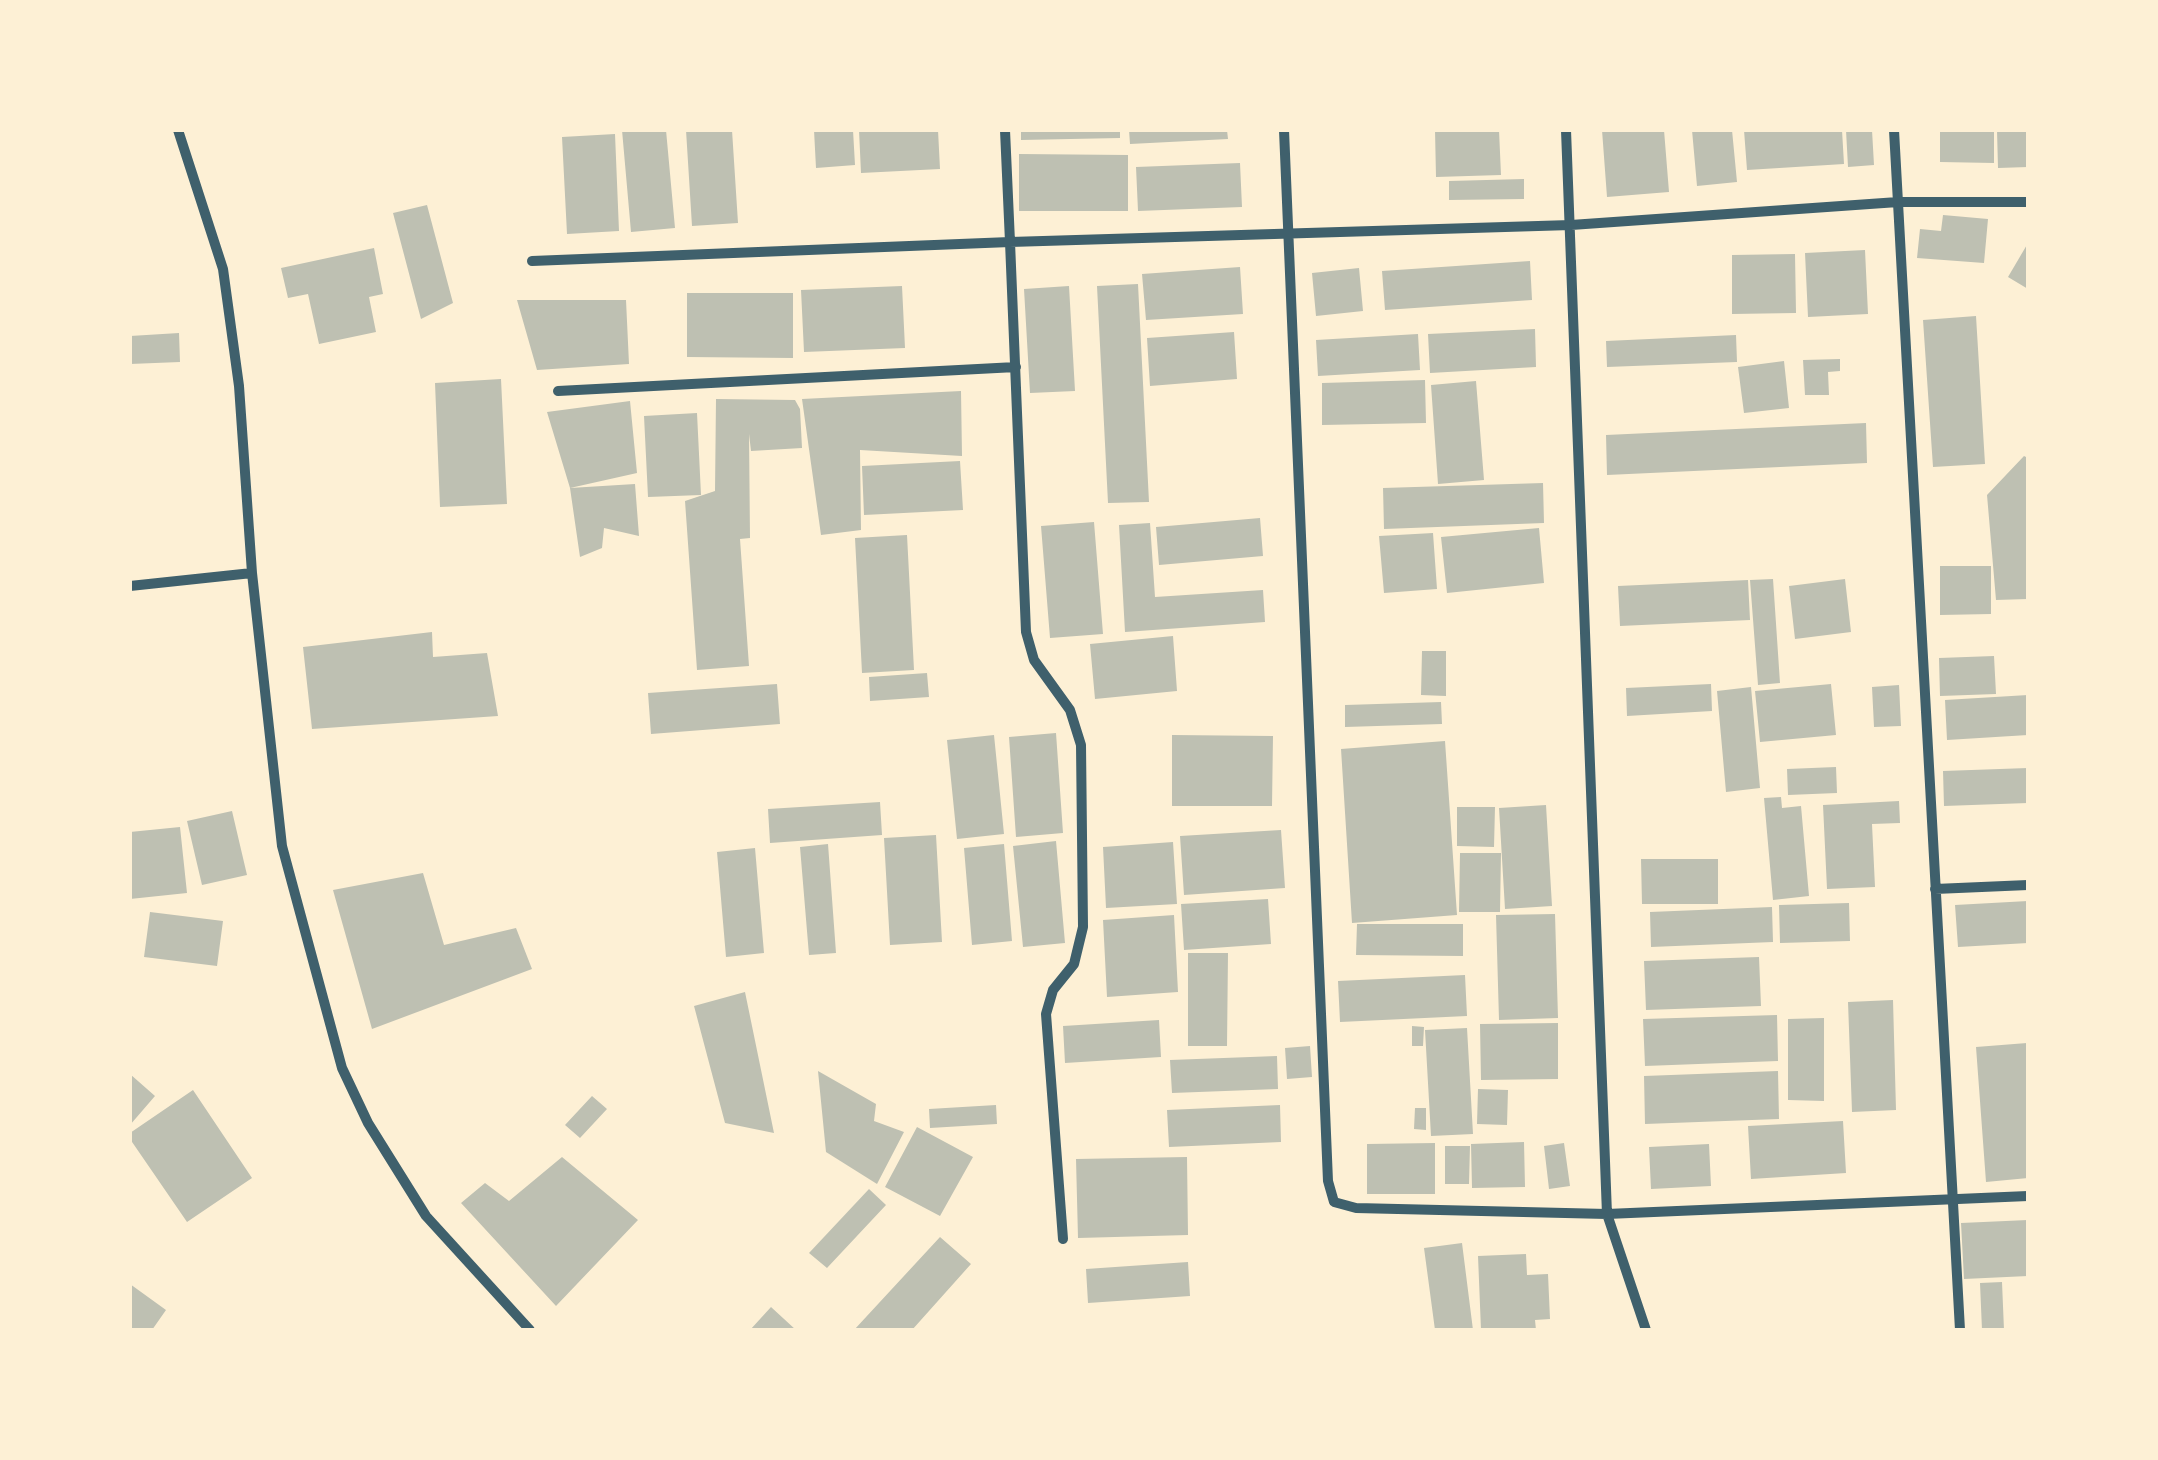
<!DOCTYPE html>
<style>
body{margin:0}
#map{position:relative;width:2158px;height:1460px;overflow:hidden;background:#fdf0d5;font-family:Jost,sans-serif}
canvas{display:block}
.frame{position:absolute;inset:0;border:132px solid #fdf0d5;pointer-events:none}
</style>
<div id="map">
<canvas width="2158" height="1460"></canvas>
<div class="frame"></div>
</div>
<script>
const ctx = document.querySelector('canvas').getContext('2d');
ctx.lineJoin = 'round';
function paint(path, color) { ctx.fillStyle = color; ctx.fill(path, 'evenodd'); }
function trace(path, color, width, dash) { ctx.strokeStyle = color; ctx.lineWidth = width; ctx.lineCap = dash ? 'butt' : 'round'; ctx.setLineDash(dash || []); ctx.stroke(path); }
const building = new Path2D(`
 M622,130h44l9,98 -44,4z
 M686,130h46l6,93 -46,3z
 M814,130h39l2,35 -39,3z
 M859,130h79l2,39 -79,4z
 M1021,130h99v8l-99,2z
 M1129,130h98l1,9 -98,5z
 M1435,130h64l2,45 -65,2z
 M1602,130h62l5,62 -62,5z
 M1692,130h40l5,52 -40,4z
 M1744,130h98l2,34 -97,6z
 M1846,130h26l2,35 -26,2z
 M1940,130h54v33l-54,-1z
 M1997,130h31v37l-30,1z
 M615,134l4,97 -52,3 -5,-97z
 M1019,154l109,1v56h-109z
 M1240,163l2,44 -104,4 -2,-44z
 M1524,179v20l-75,1v-19z
 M427,205l26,98 -32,16 -28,-106z
 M1943,215l45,4 -4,44 -67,-5 3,-29 21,2z
 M2028,243v46l-20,-12z
 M374,248l9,46 -14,3 7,35 -57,12 -11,-50 -20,4 -7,-30z
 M1865,250l3,64 -60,3 -3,-64z
 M1795,254l1,59 -64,1v-59z
 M1530,261l2,39 -147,10 -3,-39z
 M1240,267l3,47 -97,6 -4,-46z
 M1359,268l4,43 -47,5 -4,-43z
 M1138,284l11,218 -41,1 -11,-217z
 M902,286l3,62 -101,4 -3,-62z
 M1069,286l6,105 -45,2 -6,-104z
 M687,293h106v65l-106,-1z
 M517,300h109l3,64 -92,6z
 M1976,316l9,148 -52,3 -10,-147z
 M1535,329l1,38 -106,6 -2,-39z
 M1234,332l3,47 -87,7 -3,-48z
 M179,333l1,29 -50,2v-28z
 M1418,334l2,36 -102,6 -2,-36z
 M1736,335l1,27 -130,5 -1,-26z
 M1840,359v12l-12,1 1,23h-24l-2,-35z
 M1784,361l5,47 -45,5 -6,-46z
 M501,379l6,125 -67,3 -5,-124z
 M1425,380l1,43 -104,2v-42z
 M1476,381l8,99 -46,4 -7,-99z
 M961,391l1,65 -102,-6 1,80 -40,5 -19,-136z
 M716,399l79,1 5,9 2,39 -51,3 -2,-17 1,104 -10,1 9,127 -52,4 -12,-169 30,-10z
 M630,401l7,72 -67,15 -23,-76z
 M697,413l4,82 -53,2 -4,-81z
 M1866,423l1,40 -260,12 -1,-40z
 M2024,456l4,2v141l-32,1 -9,-105z
 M960,461l3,49 -99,5 -2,-49z
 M1543,483l1,40 -160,6 -1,-41z
 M635,484l4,52 -35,-8 -2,20 -22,9 -10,-69z
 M1260,518l3,38 -104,9 -3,-38z
 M1094,522l9,112 -53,4 -9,-112z
 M1150,523l5,74 108,-7 2,32 -140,10 -6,-107z
 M1539,528l5,55 -97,10 -6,-56z
 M1433,533l4,56 -53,4 -5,-57z
 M907,535l7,135 -52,3 -7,-135z
 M1940,566h51v48l-51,1z
 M1773,579l7,104 -22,2 -8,-105z
 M1845,579l6,53 -56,7 -6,-53z
 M1748,580l2,40 -130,6 -2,-40z
 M432,632l1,25 54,-4 11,63 -186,13 -9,-82z
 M1173,636l4,55 -82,8 -5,-55z
 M1422,651h24v45l-25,-1z
 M1994,656l2,38 -56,2 -1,-38z
 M927,673l2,24 -59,4 -1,-24z
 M777,684l3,40 -129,10 -3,-41z
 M1711,684l1,27 -85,5 -1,-28z
 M1831,684l5,51 -76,7 -5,-51z
 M1899,685l2,41 -27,1 -2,-40z
 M1751,687l9,101 -34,4 -9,-101z
 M2028,695v40l-81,5 -2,-40z
 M1441,702l1,22 -97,3v-22z
 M1056,733l7,100 -47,4 -7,-100z
 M994,735l10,99 -47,5 -10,-99z
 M1172,735l101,1 -1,70h-100z
 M1445,741l12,174 -105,8 -11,-174z
 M1836,767l1,26 -49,2 -1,-26z
 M2028,768v35l-84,3 -1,-35z
 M1781,797l1,11 19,-2 8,90 -36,4 -9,-102z
 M1899,801l1,22 -28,1 3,63 -48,2 -4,-84z
 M880,802l2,33 -112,8 -2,-34z
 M1546,805l6,101 -47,3 -6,-101z
 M1457,807h38l-1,40 -37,-1z
 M232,811l15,64 -45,10 -15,-64z
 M180,827l7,66 -57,6v-67z
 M1281,830l4,58 -101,7 -4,-59z
 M936,835l6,107 -52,3 -6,-107z
 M1056,841l9,102 -42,4 -10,-101z
 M1173,842l4,62 -71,4 -3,-61z
 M828,844l8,109 -27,2 -9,-108z
 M1004,844l8,97 -40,4 -8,-97z
 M755,848l9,105 -38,4 -9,-105z
 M1460,853h41l-1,59h-41z
 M1641,859h77v45h-76z
 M423,873l21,72 72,-17 16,41 -160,60 -39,-139z
 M1268,899l3,45 -87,6 -3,-46z
 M2028,901v42l-70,4 -3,-42z
 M1849,903l1,38 -70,2 -1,-38z
 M1772,907l1,35 -122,5 -1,-35z
 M150,912l73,9 -6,45 -73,-9z
 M1555,914l3,104 -59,2 -3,-105z
 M1174,915l4,77 -71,5 -4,-77z
 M1357,924h106v32l-107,-1z
 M1188,953h40l-1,93h-39z
 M1759,957l2,49 -115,4 -2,-49z
 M1465,975l2,41 -127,6 -2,-41z
 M745,992l29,141 -49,-10 -31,-117z
 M1893,1000l3,110 -44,2 -4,-110z
 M1777,1015l1,46 -133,5 -2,-47z
 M1824,1018v83l-36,-1v-81z
 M1159,1020l2,37 -96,6 -2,-37z
 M1558,1023v56l-77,1 -1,-56z
 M1412,1026l12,1 -1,19h-11z
 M1467,1028l6,106 -42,2 -6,-106z
 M2027,1043l1,135 -42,4 -10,-135z
 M1310,1046l2,31 -25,2 -2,-31z
 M1277,1056l1,33 -106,4 -2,-33z
 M818,1071l58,33 -2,17 30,11 -27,52 -51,-32z
 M1778,1071l1,48 -134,5 -1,-48z
 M130,1074l25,22 -25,29z
 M1478,1089l30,1 -1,35 -30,-1z
 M193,1090l59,88 -65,44 -57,-83v-6z
 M592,1096l15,13 -27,29 -15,-13z
 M996,1105l1,19 -67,4 -1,-19z
 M1280,1105l1,37 -112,5 -2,-37z
 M1415,1108h11v22l-12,-1z
 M1843,1121l3,52 -95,6 -3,-53z
 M917,1127l56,30 -33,59 -55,-29z
 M1524,1142l1,45 -53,1 -1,-44z
 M1435,1143v51h-68v-50z
 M1564,1143l6,43 -21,3 -5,-43z
 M1709,1144l2,42 -60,3 -2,-42z
 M1445,1146h25l-1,38h-24z
 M562,1157l76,63 -82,86 -95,-103 24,-20 24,18z
 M1187,1157l1,78 -110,3 -2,-79z
 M869,1189l17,16 -59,63 -18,-15z
 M2028,1220v56l-64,3 -3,-56z
 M940,1237l31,27 -59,66h-58z
 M1462,1243l11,87h-38l-11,-82z
 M1526,1254l1,21 21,-1 2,45 -15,1 1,10h-55l-3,-74z
 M1188,1262l2,34 -102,7 -2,-34z
 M2002,1282l2,48h-22l-2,-47z
 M130,1284l36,26 -14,20h-22z
 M771,1307l25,23h-46z`);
const minor = new Path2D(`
 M178,130l45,139 16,117 13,187 30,273 60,222 26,55 58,93 104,114
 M1284,130l44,1051 6,21 22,6 251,6 421,-18
 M1566,130l41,1084 39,116
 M1894,130l66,1200
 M532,261l478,-19 -5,-112
 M558,391l458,-24
 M130,586l122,-13
 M1935,889l93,-4
 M1063,1239l-17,-225 7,-24 21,-26 9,-37 -2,-182 -11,-35 -36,-50 -8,-28 -16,-390 561,-17 327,-23h130`);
paint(building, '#bec0b2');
trace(minor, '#3f606c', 10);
</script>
